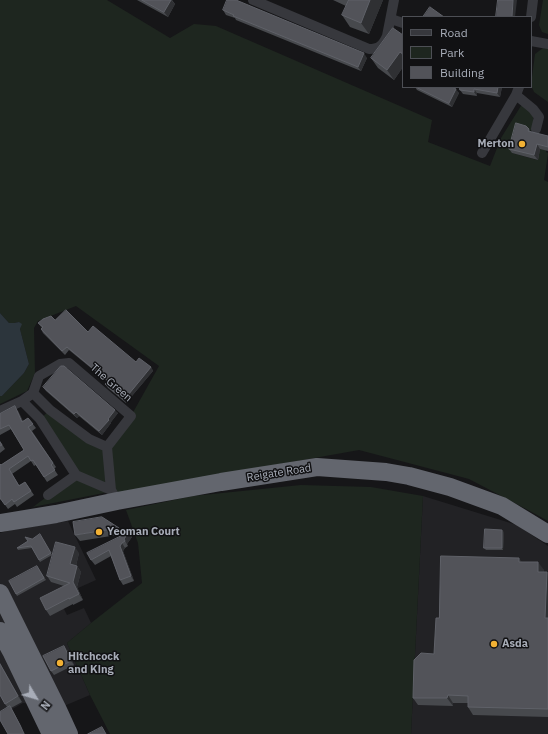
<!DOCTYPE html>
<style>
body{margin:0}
#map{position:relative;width:548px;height:734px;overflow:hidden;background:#161618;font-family:"IBM Plex Sans",sans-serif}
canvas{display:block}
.legend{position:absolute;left:402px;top:16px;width:130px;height:72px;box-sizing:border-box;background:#111113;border:1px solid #4d4f55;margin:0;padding:5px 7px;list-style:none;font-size:12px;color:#a8adb8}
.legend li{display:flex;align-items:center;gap:8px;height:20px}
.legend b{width:20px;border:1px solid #4d4f55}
.north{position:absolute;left:16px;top:678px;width:40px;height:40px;-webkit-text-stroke:3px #111113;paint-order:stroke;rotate:128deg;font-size:11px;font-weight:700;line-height:16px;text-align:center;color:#a8adb8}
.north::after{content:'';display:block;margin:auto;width:14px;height:18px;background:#a8adb8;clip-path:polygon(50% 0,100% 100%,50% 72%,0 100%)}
</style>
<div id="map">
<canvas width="548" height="734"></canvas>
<ul class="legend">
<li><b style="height:5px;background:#37383d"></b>Road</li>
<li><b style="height:11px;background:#1e261f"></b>Park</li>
<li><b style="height:11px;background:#525359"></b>Building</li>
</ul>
<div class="north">N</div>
</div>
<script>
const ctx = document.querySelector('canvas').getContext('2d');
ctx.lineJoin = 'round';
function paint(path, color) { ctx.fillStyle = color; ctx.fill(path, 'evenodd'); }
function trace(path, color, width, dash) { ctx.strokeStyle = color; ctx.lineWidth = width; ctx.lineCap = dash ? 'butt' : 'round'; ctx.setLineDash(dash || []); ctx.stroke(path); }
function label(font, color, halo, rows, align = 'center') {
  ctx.font = font + ' "IBM Plex Sans",sans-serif'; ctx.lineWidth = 3; ctx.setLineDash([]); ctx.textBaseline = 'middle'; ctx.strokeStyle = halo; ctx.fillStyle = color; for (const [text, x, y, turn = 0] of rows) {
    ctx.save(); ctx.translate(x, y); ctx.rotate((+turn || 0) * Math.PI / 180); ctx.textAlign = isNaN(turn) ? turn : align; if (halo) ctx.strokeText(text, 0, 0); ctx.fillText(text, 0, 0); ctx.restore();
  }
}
const built = new Path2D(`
 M423,496l94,29 31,21v188h-137z
 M68,521l28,59 -38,17 9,18 17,-7 7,15 -24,20 23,52 -26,11 -41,-3 -21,12 -2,-3v-179l11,-3z`);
const green = new Path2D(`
 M0,0h107l63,38 24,-14 22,2 216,94 -4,22 62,24 11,-28 23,-37 9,8v22l-14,-3 -7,25 25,7 5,-17 6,2 -2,7 2,1v1l-4,26 4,2v339l-20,-11 -59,-31 -110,-29 -240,43 -8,-3 -7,3 -71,14 43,-32 -36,-56 10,-9 57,37 24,-31 28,-50 -83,-60 -38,15 -4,7 1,45 -8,18 -27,13v-8h2l22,-23 5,-9 -9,-35 1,-5 -2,-2 -5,1h-5l-9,-10z
 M543,0h5v34l-6,-2 -3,-7z
 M543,48l5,1v53l-14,-10 -3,-7 4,-31z
 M301,485l70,2 52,9 -12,238h-301l-20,-39 -23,-52 24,-20 51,-40 -4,-40 -12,-33 67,-14z`);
const water = new Path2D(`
 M0,313l9,10h5l5,-1 3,2 -2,5 9,35 -5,9 -22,23h-2z`);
const street = new Path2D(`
 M253,0l116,49c10,0 14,-4 18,-13l7,-36
 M531,17l2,-17
 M391,19l12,4
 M531,41l17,3
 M516,95l17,14 6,8 -3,12
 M482,153l34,-58 3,-8
 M22,401l18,18 36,56 35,15 6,11
 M0,411l22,-10 11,-8 6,-17 21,-12 9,-1 62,53 -24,31 -18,-8 -39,-29 -17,-17
 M107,447l4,43
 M48,495l28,-20`);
const highway = new Path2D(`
 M0,523l56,-9 61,-13 104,-19 96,-15 69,5 23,4 41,11 52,19 46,28
 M0,593l58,117 11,24
 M0,631l12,22 39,81`);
const wall = new Path2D(`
 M137,0h35l3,4 -7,13z
 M333,0h50l-14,34 -19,-7 -8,-12 4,-9z
 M223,10l144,48 -6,13 -125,-51 -1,-2 -9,-3z
 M403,35v32l-9,13 -16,-12 -7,-10z
 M415,87h37l7,6 -7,14 -35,-17z
 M502,87l-2,10 -23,-4v3l-14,-2 -3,-4z
 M526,126l5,6 17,4v15l-8,-2 -2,11 -26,-7 -3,-4z
 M55,320l33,12 48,30 15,5 2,4 -27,32 -18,-15 -3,-4 3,-2 -39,-32 -4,5 -22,-22 -2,-4 1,-1 -4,-5z
 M43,387l75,26 -7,9v1l-9,12 -23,-19 -2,2 -31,-27z
 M18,411l5,10 5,-3 8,10 -4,3 24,36 -2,2 4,6 -11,7 -11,-17 -2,1 -3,-5 -19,13 7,11 6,-3 9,13 -17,12 -2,-3 -7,5 -7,-10 -1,1v-36l1,1 23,-15 -13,-21 -11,6v-21z
 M0,441l5,8 -5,4z
 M119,528l4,6 -43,7 -5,-6z
 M129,532l3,5 -5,7 1,2 -3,2 -2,3 11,30 -11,4 -3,-5 -9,-24 -16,9 -4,-5z
 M504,532l-1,18h-17l-2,-2z
 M41,536l11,19 -12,7 -8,-14 -14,2 -1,-2 15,-9z
 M79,553l-3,13h1l4,6 -4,15 6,13 -10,5v-1l-23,12 -4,-6 18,-24 -13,-4 -4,-6z
 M522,562l22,8v2h3l1,2v143l-75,-2 -5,-8v-4h-15v3l-35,-1 -5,-7 21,-44 5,-36z
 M37,566l9,14 -29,16 -1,-2z
 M67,650l7,15 -20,10 -3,-4z
 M0,663l22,39 -11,6 12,22 -18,-26 -5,-9z`);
const shadedWall = new Path2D(`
 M171,0l4,4 -7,13 -4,-5z
 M370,0h13l-14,34 -8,-11z
 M513,0h4l-2,17h-3z
 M400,52l3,4v11l-9,13 -7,-10z
 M364,53l3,5 -6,13 -3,-4z
 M498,87h4l-2,10 -3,-4z
 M456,89l3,4 -7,14 -3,-4z
 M474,89l3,4v3l-3,-4z
 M537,144l3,5 -2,11 -4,-5z
 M151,367l2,4 -27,32 -2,-3z
 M15,406l3,5 7,15 -3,-4z
 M115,410l3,3 -7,9v1l-9,12 -3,-4 9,-12z
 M76,412l3,4 -2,2 -3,-4z
 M502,530l2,2 -1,18 -1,-2z
 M129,532l3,5 -5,7 1,2 -4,-7z
 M122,543l3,5 -2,3 11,30 -3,-5 -11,-30z
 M75,547l4,6 -4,17 -5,-6z
 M519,558l5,7 -5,-3z
 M538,562l6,8 -1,10 -5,-8z
 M77,566l4,6 -4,15 6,13 -4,-6 -6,-12z
 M547,572l1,2v49l-3,-5z
 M64,646l3,4 7,15 -3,-4z
 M0,663l22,39 -4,-6 -18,-32z
 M448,695l5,8v3l-6,-8z
 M10,706l3,5 12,23h-1z`);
const building = new Path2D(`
 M142,0h29l-7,12z
 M227,0h9l128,53 -6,14 -125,-51 1,-1 -11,-5z
 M349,0h21l-9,23 -19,-8z
 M498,0h15l-1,17h-16z
 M430,7l14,10h-21z
 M393,28l10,7v19l-3,-2 -13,18 -16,-12z
 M416,87h36l4,2 -7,14z
 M460,87h38l-1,6 -23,-4v3l-14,-2z
 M516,123l10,3 3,3 -1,2 20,5v11l-11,-3 -3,11 -25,-6z
 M66,310l22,22 5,-6 43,36 3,-4 12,9 -27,33 -19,-16 3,-3 -41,-34 -5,4 -21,-22 2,-2 -5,-4 5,-4 8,-3 4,4z
 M61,366h3l51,44 -7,9 1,1 -10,11 -23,-19 -2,2 -31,-27z
 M15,406l7,16 6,-4 5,6 -5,3 25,36 -2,2 4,5 -11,7 -11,-17 -2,1 -3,-5 -19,13 10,17 6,-4 6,9 -17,11 -2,-3 -7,6 -5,-7v-34l1,1 23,-15 -15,-25 -9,4v-15z
 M0,442l2,3 -2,1z
 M102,517l17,11 -44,7 -2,-13z
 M485,529l17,1v18h-18z
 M129,532l-5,7 1,2 -3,2 -2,3 11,30 -11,4 -11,-30 -18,10 -4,-7z
 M40,534l11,19 -12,7 -8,-14 -14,2 11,-7 -3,-4 7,2z
 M56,542l19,5 -5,17 7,2 -4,16 6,12 -10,5v-1l-23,12 -6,-12 30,-15 -23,-7z
 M441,556l78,2v4h19v10h9l-2,46h3v91l-80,-2v-11l-20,-1 -1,3h-34l1,-38 7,-7 13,1 2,-36h3z
 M37,566l7,12 -28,16 -7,-13z
 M64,646l7,15 -20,10 -8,-15z
 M0,664l18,32 -13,8 -5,-9z
 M10,706l10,19 4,9h-16l-8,-14v-8z
 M102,727l4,7h-18z`);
const markers = [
 [522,144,4,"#f2b134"],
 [99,532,4,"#f2b134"],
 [494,644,4,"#f2b134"],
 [60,663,4,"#f2b134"]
];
const poiNames = [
 ["Merton",514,144,"right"],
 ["Yeoman Court",107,532],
 ["Asda",502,644],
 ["Hitchcock",68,657],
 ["and King",68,670]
];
const streetNames = [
 ["The Green",111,383,41],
 ["Reigate Road",279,473,-9]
];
paint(built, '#222225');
paint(green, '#1e261f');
paint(water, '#2c353c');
trace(street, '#37383d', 10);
trace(highway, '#63666e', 18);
paint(wall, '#47494d');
paint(shadedWall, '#2f3033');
paint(building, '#525359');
trace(building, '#5f6168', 1);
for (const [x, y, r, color] of markers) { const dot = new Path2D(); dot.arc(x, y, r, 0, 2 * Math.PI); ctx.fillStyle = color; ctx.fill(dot); trace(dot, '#111113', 1.5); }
label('bold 11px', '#a8adb8', '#111113', poiNames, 'left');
label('11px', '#a8adb8', '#111113', streetNames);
</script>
